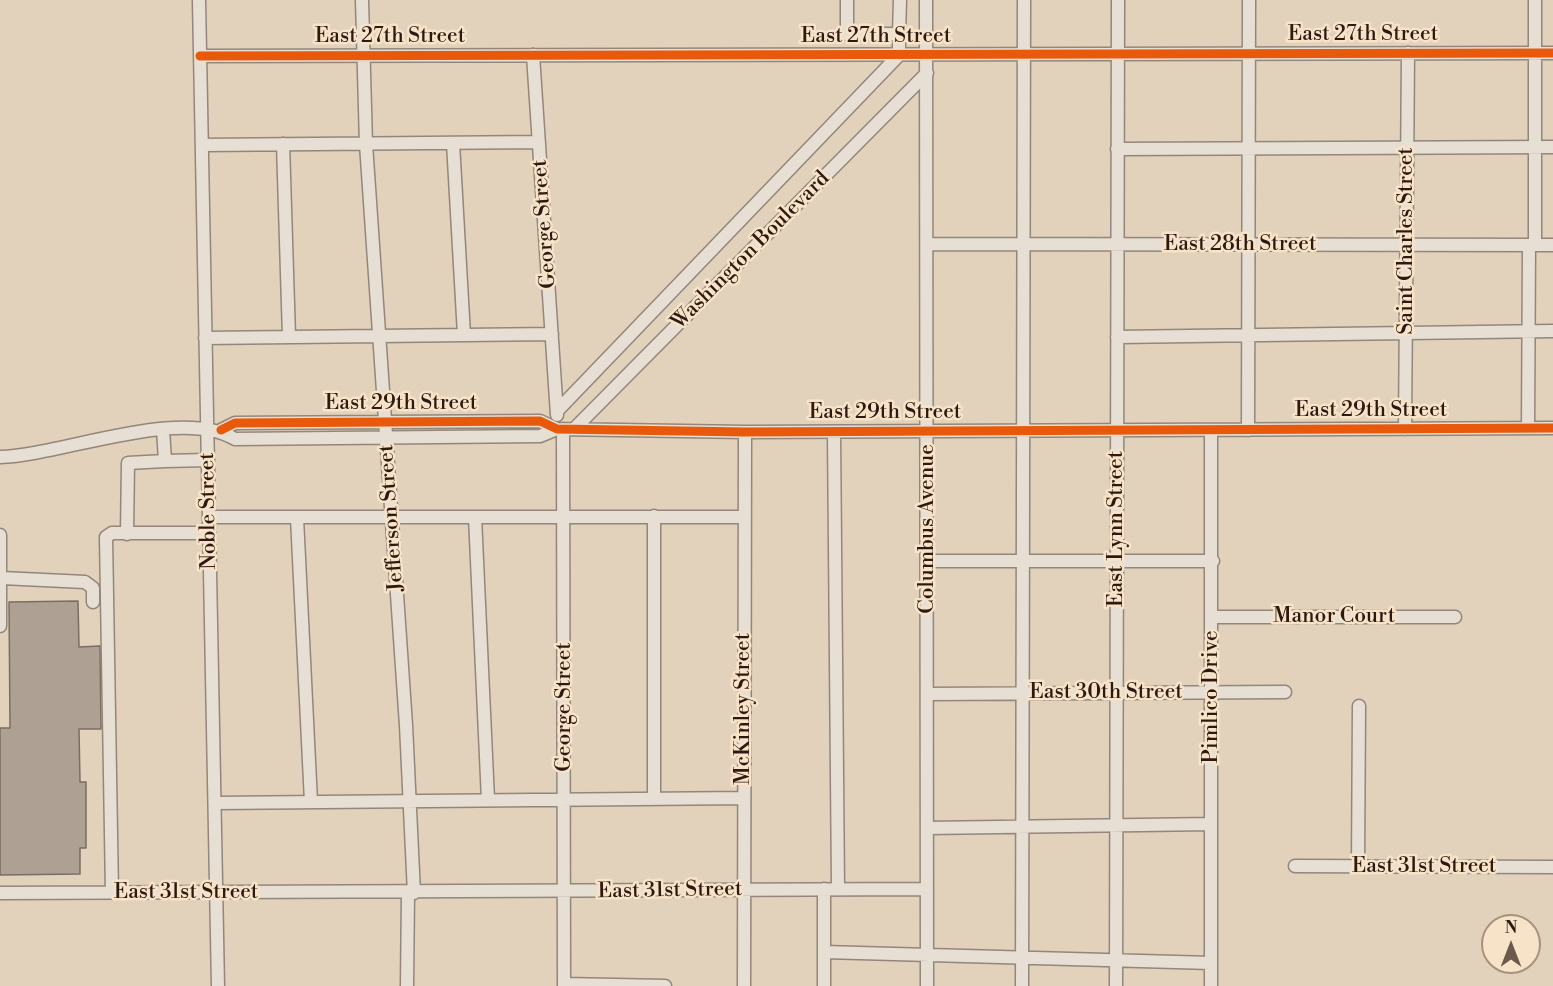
<!DOCTYPE html>
<style>
body{margin:0}
#map{position:relative;width:1553px;height:986px;overflow:hidden;background:#e2d1bb;font-family:"Libre Bodoni",serif}
canvas{display:block}
.north{position:absolute;left:1481px;top:914px;width:60px;height:60px;box-sizing:border-box;background:#f7e3c8;border:2px solid #a6927f;border-radius:50%;rotate:0deg;font-size:16px;font-weight:700;line-height:24px;text-align:center;color:#2d1911}
.north::after{content:'';display:block;margin:auto;width:21px;height:27px;background:#6c594c;clip-path:polygon(50% 0,100% 100%,50% 72%,0 100%)}
</style>
<div id="map">
<canvas width="1553" height="986"></canvas>
<div class="north">N</div>
</div>
<script>
const ctx = document.querySelector('canvas').getContext('2d');
ctx.lineJoin = 'round';
function paint(path, color) { ctx.fillStyle = color; ctx.fill(path, 'evenodd'); }
function trace(path, color, width, dash) { ctx.strokeStyle = color; ctx.lineWidth = width; ctx.lineCap = dash ? 'butt' : 'round'; ctx.setLineDash(dash || []); ctx.stroke(path); }
function label(font, color, halo, rows, align = 'center') {
  ctx.font = font + ' "Libre Bodoni",serif'; ctx.lineWidth = 5; ctx.setLineDash([]); ctx.textBaseline = 'middle'; ctx.strokeStyle = halo; ctx.fillStyle = color; for (const [text, x, y, turn = 0] of rows) {
    ctx.save(); ctx.translate(x, y); ctx.rotate((+turn || 0) * Math.PI / 180); ctx.textAlign = isNaN(turn) ? turn : align; if (halo) ctx.strokeText(text, 0, 0); ctx.fillText(text, 0, 0); ctx.restore();
  }
}
const building = new Path2D(`
 M78,601l1,46 21,-1 1,83h-22l1,53h6v66h-6v26l-80,1v-147h10l-1,-126z`);
const minor = new Path2D(`
 M199,0l19,986
 M362,0l4,144 40,581 8,168
 M847,0v34h52l1,-34
 M926,0l1,986
 M533,55l24,360
 M200,56l1353,-3
 M453,143l11,192
 M283,144l6,193
 M202,145l337,-3
 M1117,149l436,-2
 M927,244l626,1
 M1535,245v-245
 M1117,337l436,-6
 M205,338l347,-4
 M557,411l342,-356v-21
 M1528,428l1,-183
 M163,429l2,32 43,-1
 M563,429l1,557
 M574,429l353,-356
 M1405,429l3,-376
 M221,430l14,-7 305,-2 17,8 188,3 808,-4
 M1248,430l1,-430
 M834,432l4,457
 M0,457c63,-2 181,-51 235,-18l305,-3 17,-7
 M654,516v283
 M209,517h536
 M475,517l13,283
 M297,518l14,284
 M127,534l1,-71 37,-2
 M0,535v91
 M928,561h285
 M2,578l83,4 8,6v14
 M1212,617h243
 M927,694l358,-2
 M216,803l528,-5
 M927,828l284,-4
 M1295,866l258,1
 M1358,867l1,-161
 M824,889v97
 M0,893l927,-4
 M112,893l-6,-356 6,-4h97
 M824,952l387,11
 M564,984l101,2
 M407,986l1,-93
 M744,986l1,-554
 M1022,986l2,-986
 M1116,986l2,-986
 M1211,986v-555`);
const cycleway = new Path2D(`
 M200,56l1353,-3
 M221,430l14,-7 305,-2 17,8 188,3 808,-4`);
const streetNames = [
 ["East 27th Street",1363,35],
 ["East 27th Street",390,37],
 ["East 27th Street",876,37],
 ["George Street",545,224,-94],
 ["Saint Charles Street",1407,241,-90],
 ["East 28th Street",1240,245],
 ["Washington Boulevard",751,251,-45],
 ["East 29th Street",401,404],
 ["East 29th Street",1371,411],
 ["East 29th Street",885,413],
 ["Noble Street",209,511,-91],
 ["Jefferson Street",392,518,-94],
 ["Columbus Avenue",928,529,-90],
 ["East Lynn Street",1117,529,-90],
 ["Manor Court",1334,617],
 ["East 30th Street",1106,693],
 ["Pimlico Drive",1212,697,-90],
 ["George Street",565,707,-90],
 ["McKinley Street",744,709,-90],
 ["East 31st Street",1424,867],
 ["East 31st Street",670,891,-1],
 ["East 31st Street",186,893]
];
paint(building, '#aea193');
trace(building, '#7a6e62', 1.5);
trace(minor, '#92877a', 15);
trace(minor, '#e7dfd3', 12);
trace(cycleway, '#e8590c', 9);
label('21px', '#2d1911', '#f7e3c8', streetNames);
</script>
